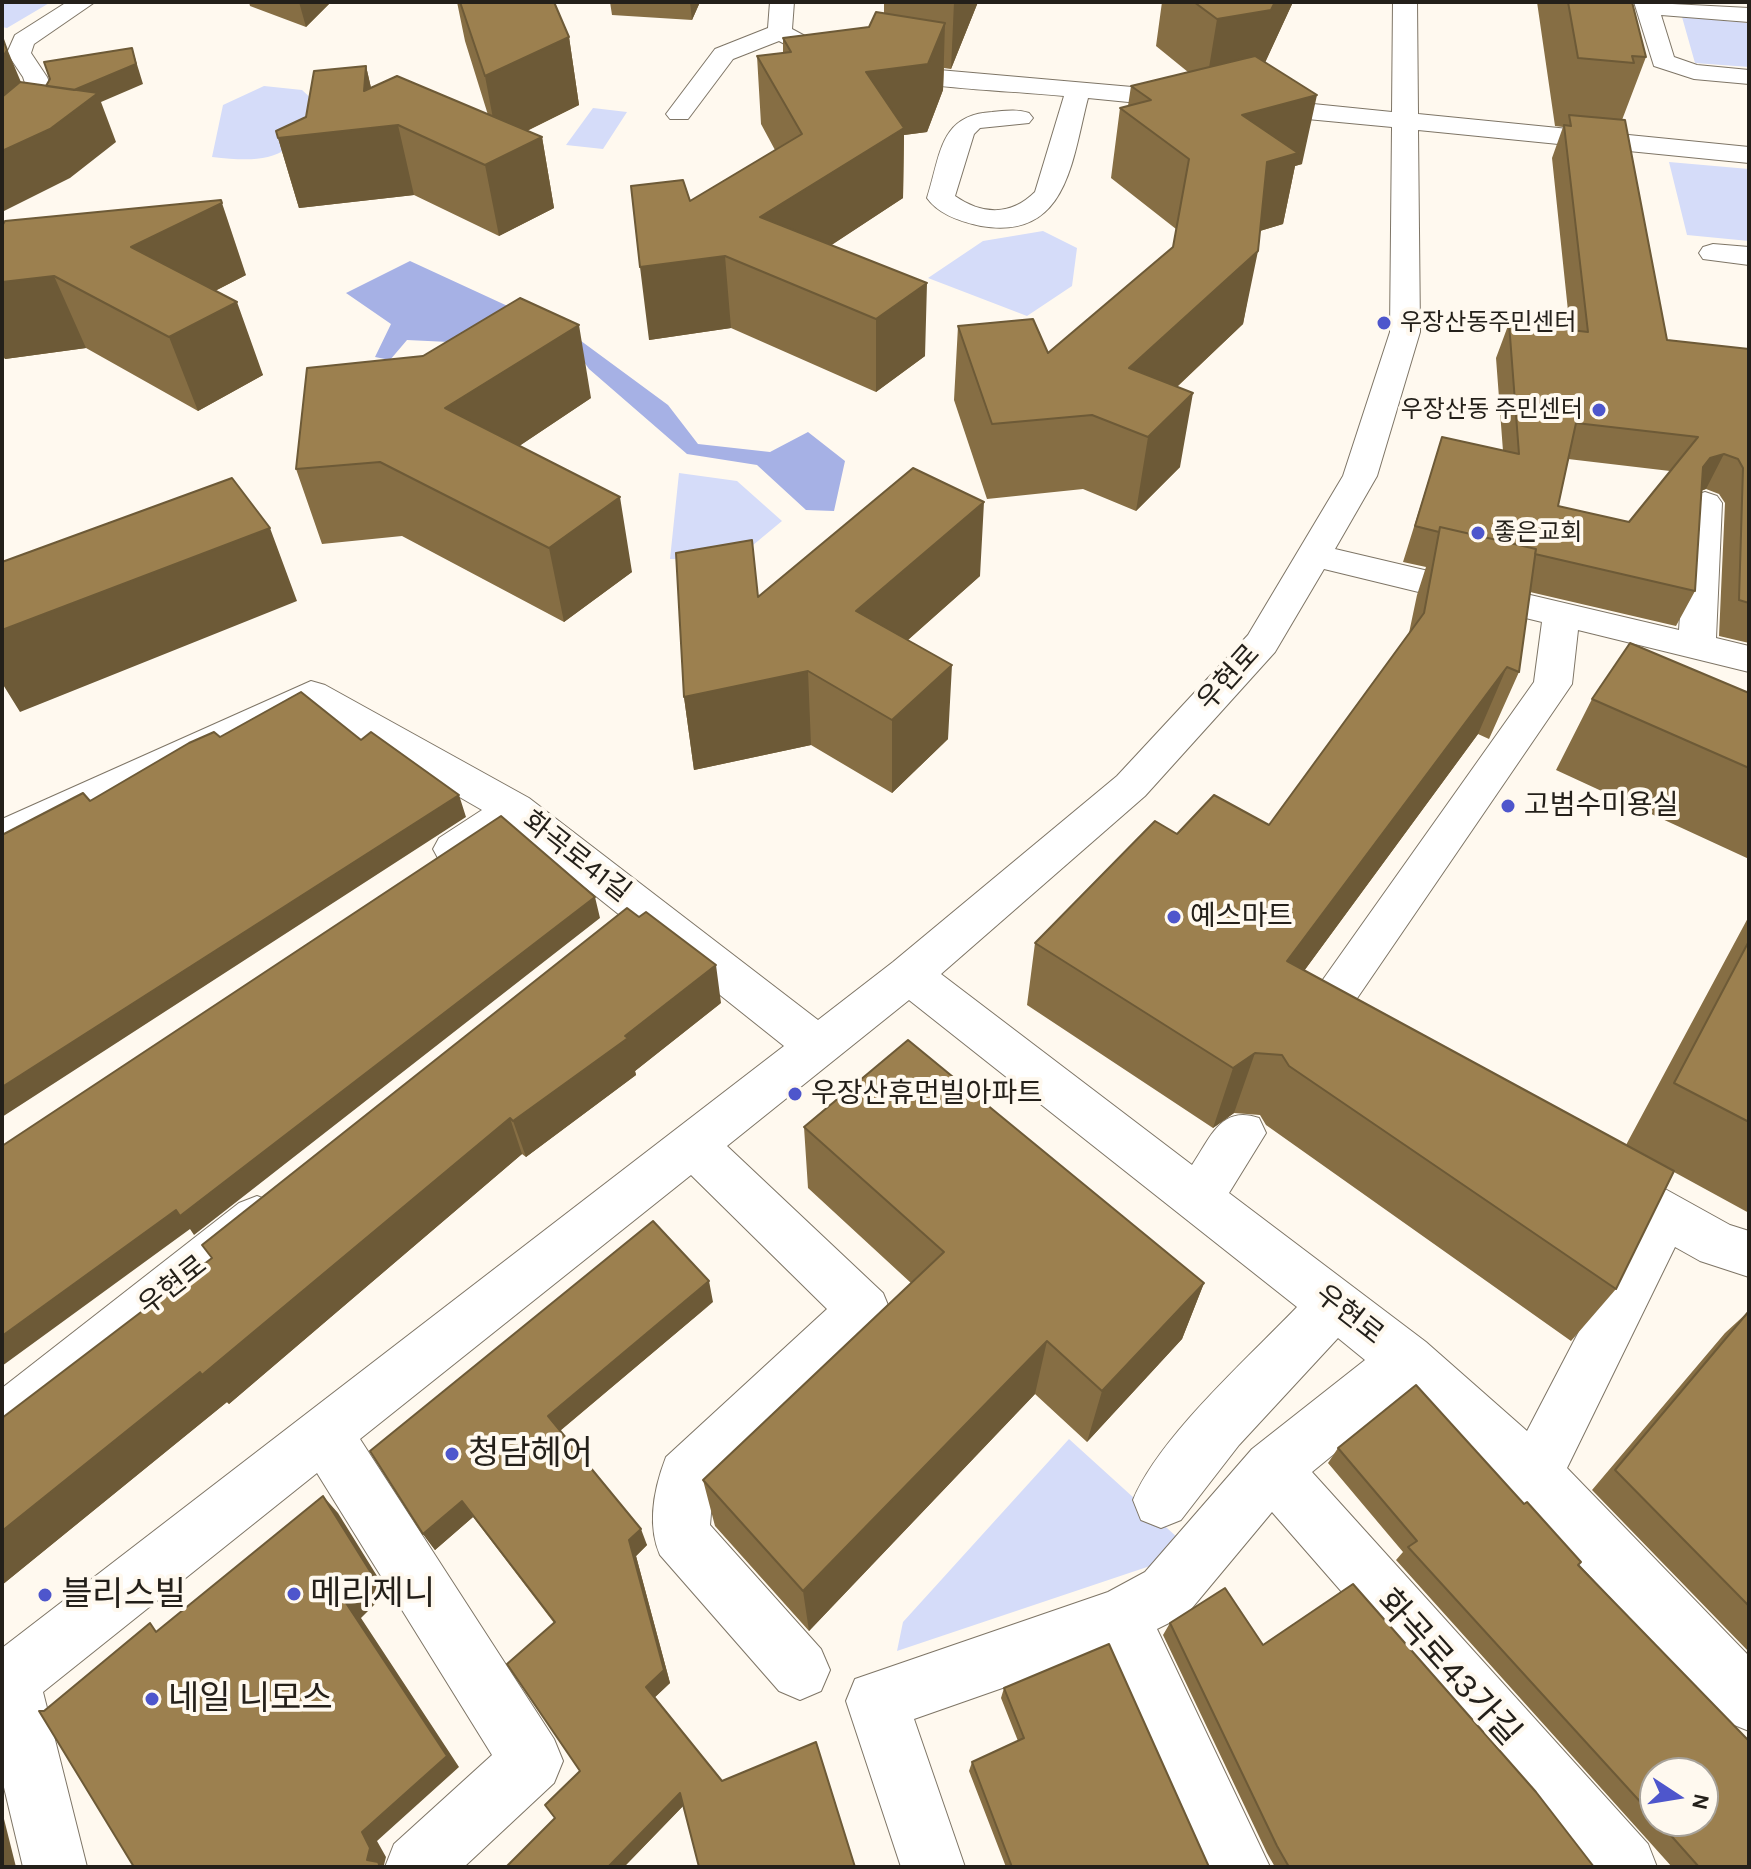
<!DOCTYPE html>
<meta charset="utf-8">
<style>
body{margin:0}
#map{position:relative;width:1751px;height:1869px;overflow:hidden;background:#fff9ef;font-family:Karla,sans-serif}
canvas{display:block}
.frame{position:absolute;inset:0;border:4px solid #24201a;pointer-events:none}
.north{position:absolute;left:1639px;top:1757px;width:80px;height:80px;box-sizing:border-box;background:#fff9ef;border:2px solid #a7a29a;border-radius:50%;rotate:102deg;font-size:22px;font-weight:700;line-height:32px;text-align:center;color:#24201a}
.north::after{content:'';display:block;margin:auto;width:28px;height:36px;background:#4e56cc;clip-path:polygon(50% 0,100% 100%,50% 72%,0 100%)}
</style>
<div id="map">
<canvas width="1751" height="1869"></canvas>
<div class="frame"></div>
<div class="north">N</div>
</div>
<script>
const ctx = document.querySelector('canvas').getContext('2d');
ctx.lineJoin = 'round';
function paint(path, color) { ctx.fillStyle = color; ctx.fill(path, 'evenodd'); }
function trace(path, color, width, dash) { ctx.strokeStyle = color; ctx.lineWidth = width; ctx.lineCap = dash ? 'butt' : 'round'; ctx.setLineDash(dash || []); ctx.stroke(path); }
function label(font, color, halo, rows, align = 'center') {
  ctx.font = font + ' Karla,"Noto Sans KR",sans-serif'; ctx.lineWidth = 8; ctx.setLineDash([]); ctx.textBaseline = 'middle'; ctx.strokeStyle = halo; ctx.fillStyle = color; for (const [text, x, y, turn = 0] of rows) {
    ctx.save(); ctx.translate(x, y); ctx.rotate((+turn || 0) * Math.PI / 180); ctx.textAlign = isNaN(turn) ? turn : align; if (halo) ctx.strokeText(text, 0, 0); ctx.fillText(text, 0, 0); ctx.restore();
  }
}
const green = new Path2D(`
 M2,2h49l-44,26 -5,-1z
 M1682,17l67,6v44l-54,-4z
 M264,86l38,4 24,22c-40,45 -53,52 -114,45l11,-52z
 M593,108l34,4 -24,37 -37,-4z
 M1669,162l80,7v72l-62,-6z
 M1043,231l34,17 -5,38 -45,30 -99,-38 55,-37z
 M679,473l58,8 45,40 -47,39 -65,-1z
 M1069,1439l109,99 -22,26 -259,87 6,-29z`);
const water = new Path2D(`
 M410,261l167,77 91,67 30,39 72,8 38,-20 37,29 -11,50 -28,-1 -49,-45 -70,-11 -98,-85 -15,-21 -167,-8 -17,20 -15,-3 16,-33 -45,-31z`);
const minor = new Path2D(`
 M67,2h28l-61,42 -3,9 16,24 9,21c-12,24 -26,47 -54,54v-20l17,-12 11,-22 -7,-21 -16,-24 8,-18z
 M770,2h24l-2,27 39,21 51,15 307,27 13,8 -13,8 -101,-10c-16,61 -20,143 -107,128 -19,-4 -42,-11 -54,-28 14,-43 12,-83 65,-86 12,-1 25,-3 37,1l4,5 -4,5 -49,5 -6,6 -19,62c27,19 56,20 80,-4l29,-96c-98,-9 -198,-7 -285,-55l-46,18 -45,60h-18l-4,-5 49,-65 53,-21z
 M1393,2h24l1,112 331,33v16l-331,-33 2,202 -43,144 -42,73 344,81 9,-127 5,-7 12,-4 12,4 5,7 -6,135 33,8v26l-171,-42 -6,54 -225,329 12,17 -7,13 -16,6 -34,-17 -7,-13 239,-337 8,-60 -218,-53 -49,83 -130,144 -204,178 251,191c19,-28 29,-60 67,-47l7,15 -37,60 197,149 101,89 108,-207 -51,-28 -7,-16 7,-16 18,-6 18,6 110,61 19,6v46l-49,-16 -25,-14 -108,221 182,188v75l-22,-9 -213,-227 -108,-100 -94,77 336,372 9,23h-75l-310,-355 -85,102 -30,15 113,238h-66l-99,-215 -191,67 51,148h-64l-55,-166 9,-22 253,-87 37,-20 107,-123 113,-89 -27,-22 -99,107 -58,75 -20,8 -20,-8 -8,-20c26,-63 116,-143 164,-193l-388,-307 -182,146 156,147 7,17 -7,17 -170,163 -3,35 111,124 9,21 -9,21 -21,9 -21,-9 -119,-136c-13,-30 -6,-67 6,-98l161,-148 -136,-134 -331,264 194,300 9,22 -9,22 -90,84h-79l9,-23 98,-89 -175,-282 -274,219 44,175h-64l-21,-88v-131l782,-602 -271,-216c-23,16 -45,39 -74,30l-6,-11 6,-11 43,-28 -172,-99 -308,142v-34l309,-138 14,4 204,113 289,222 75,-58 224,-186 131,-141 95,-159 47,-144 2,-205 -138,-13 -13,-8 13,-8 138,14z
 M1634,2l115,6v14l-88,-7 13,42 23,8 52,5v14l-55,-5 -40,-13z
 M1713,244l36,3v18l-46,-6 -4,-6 4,-6z
 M257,1196l18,7 7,16 -7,16 -254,206 -19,8v-61l237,-185z`);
const wall = new Path2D(`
 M249,2h82l-25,25 -56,-21z
 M457,2h97l15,35 10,68 -52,26 15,6 12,71 -55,28 -85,-41 -115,13 -21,-70 28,-21 60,-51 5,22 117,27 -23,-74z
 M610,2h90l-8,18 -80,-5z
 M884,2h94l-27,67 -7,-1 -1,22 -16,42 -23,3 -1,63 -72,47 94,111 -49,36 -145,-64 -82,12 41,-139 85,-51 -14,-26 -4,-68 26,-3v-15l86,-11 15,-13z
 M1162,2h131l-28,60 37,102 -7,2 -12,58 -23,7 -17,93 -66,63 3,80 -44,44 -53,-22 -96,10 -33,-99 4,-74 90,27 125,-106 3,-18 -65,-51 9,-70 8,-2 3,-20 57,-14 -32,-26z
 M1537,2h95l14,55 -24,63 45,220 82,9v294l-30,-7 6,-133 -6,-9 -13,-5 -5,2 -6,100 -19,35 -146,-34 -11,80 -30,67 -11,-5 -174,237 322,174 123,-229v297l-75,-41 -58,117 -45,52 -305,-216 -6,-10 -26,-2 -21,15 -186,-123 8,-62 142,-109 92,-9 140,-192 8,-38 9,-28 -23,-5 39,-125 61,14 -7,-93 13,-35 61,7 -18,-172 11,-31 -8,-1zM1568,459l102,12 -41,51 -71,-16z
 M2,226l244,49 -31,16 48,84 -65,36 -112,-63 -81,11 -3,-5z
 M591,398l-72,48 113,126 -68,50 -162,-86 -80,8 -26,-75z
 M980,576l-72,64 40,99 -56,54 -81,-48 -117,25 -10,-73 74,-100z
 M1749,693v166l-193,-89 36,-71z
 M721,1003l-86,68 1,4 -110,82 -4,-3 -293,250 -2,-2 -225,183v-167l210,-160z
 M804,1127l400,156 -22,56 -95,103 -52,-48 -226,237 -94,-105 -12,-46 208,-197 -103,-95z
 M713,1302l-153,129 87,114 -11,11 34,127 -16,15 29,108 -59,61h-118l49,-49 25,-47 -26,-148 -81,-106 -38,33 -12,-16z
 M1749,1311v341l-157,-162 133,-157z
 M1338,1448l240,117 171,302h-77l-276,-307 7,-8 -75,-89zM1655,1773l48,48h-48z
 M1170,1623l93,22 331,222h-319l-8,-14 -104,-218z
 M1004,1688l205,179h-203l-37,-96 3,-9 46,-21 -17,-43z`);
const shadedWall = new Path2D(`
 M299,2h32l-25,25z
 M690,2h10l-8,18z
 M954,2h24l-27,67z
 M1275,2h18l-34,74 -53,10 11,-67z
 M945,23l-2,67 -16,42 -23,3 -1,63 -123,81 -20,-62 106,-145z
 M569,37l10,68 -81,40 -13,-69z
 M3,39l20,48 -21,43v-71z
 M132,48l11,36 -42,18 15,40 -46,36 -68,34v-61l31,-43z
 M366,66l14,61 18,-2 16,70 -115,13 -21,-70 86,-47z
 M1317,95l-15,69 -7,2 -12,58 -30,9 -11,-118z
 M542,137l12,71 -55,28 -14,-71z
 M221,200l25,75 -86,44 -29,-72z
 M1258,251l-15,73 -112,106 -2,-62z
 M725,256l6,72 -82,12 -9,-73z
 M54,276l32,72 -81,11 -3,-5v-72z
 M927,283l-2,73 -49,36v-73z
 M237,302l26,73 -65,36 -29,-74z
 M579,325l12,73 -127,85 -19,-75z
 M1193,393l-13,74 -44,44 12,-74z
 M1724,454l-18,35 -14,4 11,-26 7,-9z
 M620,497l12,75 -68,50 -15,-74z
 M984,502l-4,74 -123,109 -1,-74z
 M270,528l27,73 -277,111 -18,-29v-53z
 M952,665l-4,74 -56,54v-73z
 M1507,667l-29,67 -213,290 22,-63z
 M808,671l3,74 -117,25 -10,-73z
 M459,795l7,22 -464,300v-30z
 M595,897l5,21 -406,317 -4,-6 -188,137v-30z
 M716,965l5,38 -86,68 1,4 -110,82 -13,-36z
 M1255,1053l-21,60 -21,15 20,-60z
 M510,1118l12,36 -293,250 -2,-2 -225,183v-54z
 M709,1281l4,21 -157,132 -8,-18z
 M1204,1283l-22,56 -95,103 15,-51z
 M1047,1341l-12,53 -226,237 -6,-40z
 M323,1496l15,17 49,79 -26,26 98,149 -82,74 9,16 -2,8 3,2h-8l-12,-7 -5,-28 -16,-229z
 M462,1501l11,16 -38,33 -12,-16z
 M641,1529l6,16 -11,11 34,127 -18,17 -6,-13 -17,-147z
 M680,1793l6,10 -62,64h-16z
 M2,1811l14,56h-14z`);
const building = new Path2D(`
 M460,2h94l15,35 -84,39z
 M1194,2h81l-4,8 -54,9z
 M1568,2h64l14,55 -14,-1 2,7 -56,-5z
 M876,12l69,11 -17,41 -62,8 38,56 -144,89 167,66 -51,36 -151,-63 -85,11 -9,-81 52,-6 7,21 112,-67 -45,-78 34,-4 -8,-14 86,-11z
 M2,39h1l4,11 -5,9z
 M132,48l4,16 -62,26 -28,-4 4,-7 -6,-17z
 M1255,56l62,39 -75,20 56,38 -31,9 -9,89 -129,117 64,25 -45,44 -56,-22 -100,9 -34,-98 75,-7 15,34 125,-106 16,-88 -69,-51 31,-8 -20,-14z
 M366,66l-2,25 33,-15 145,61 -57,28 -87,-40 -120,13 -2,-7 30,-14 8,-46z
 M20,82l78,11 -48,36 -48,22v-54z
 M1569,115l56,5 42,220 82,9v254l-10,-3 4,-132 -5,-9 -14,-5 -14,4 -7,9 -8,124 -160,-37 1,-5 -96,-22 -1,5 -24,-6 27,-89 77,17 -10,-131 79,9 -24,-207 7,1zM1576,423l122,14 -69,85 -71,-16z
 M221,200l1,3 -91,44 106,55 -68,35 -115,-61 -52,6v-56l3,-5z
 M520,298l59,27 -134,83 175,89 -71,51 -169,-86 -84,7 11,-101 116,-12z
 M913,468l71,34 -128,109 96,54 -60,55 -84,-49 -124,26 -8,-144 76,-13 6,57z
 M232,478l38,50 -268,102v-68z
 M1440,527l96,22 -17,123 -12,-5 -220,294 387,210 -58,118 -327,-223 -7,-11 -27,-2 -22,15 -198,-125 120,-122 22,13 37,-39 55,30 155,-212z
 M1630,643l119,50v75l-157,-69z
 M301,692l60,48 10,-8 88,63 -457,292v-252l81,-42 7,8 99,-58 25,-11 6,5z
 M501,816l94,81 -415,319 -4,-6 -174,126v-190z
 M627,908l12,9 7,-5 70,53 -91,71 3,2 -115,83 -3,-3 -308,257 -2,-3 -198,159v-113l210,-160 -10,-13z
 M1749,941v181l-75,-39z
 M908,1040l296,243 -102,108 -55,-50 -244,250 -100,-111 241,-228 -140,-125z
 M653,1221l56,60 -161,135 93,113 -12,11 35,130 -18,17 76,94 94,-39 39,125h-156l-19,-74 -72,74h-102l49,-49 -10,-13 35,-34 -73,-107 48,-42 -93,-121 -39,33 -53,-83z
 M1749,1311v295l-134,-136z
 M1416,1385l108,119 3,-2 54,60 -3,3 171,176v126h-50l-41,-46h45v-48h-48v45l-247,-271 9,-6 -79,-93z
 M323,1496l50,80 -27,27 101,153 -85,76 8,16 -3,12 11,2 2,5h-246l-95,-156h5l106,-88 6,9z
 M1353,1584l183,208 58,75h-305l-12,-21 -107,-223 55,-35 38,57z
 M1109,1644l100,223h-197l-40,-105 52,-24 -20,-50z`);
const markers = [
 [1384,323,8,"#4e56cc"],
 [1599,410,8,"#4e56cc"],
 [1478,533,8,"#4e56cc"],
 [1508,806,8,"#4e56cc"],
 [1174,917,8,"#4e56cc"],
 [795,1094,8,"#4e56cc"],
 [452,1454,8,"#4e56cc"],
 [294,1594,8,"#4e56cc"],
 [45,1595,8,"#4e56cc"],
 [152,1699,8,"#4e56cc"]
];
const farPoinames = [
 ["우장산동주민센터",1400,323],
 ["우장산동 주민센터",1583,410,"right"],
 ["좋은교회",1494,533]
];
const streetNames = [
 ["우현로",1229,678,-48],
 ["화곡로41길",576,857,38],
 ["우현로",173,1286,-38],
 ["우현로",1349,1315,38]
];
const poiNames = [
 ["고범수미용실",1524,806],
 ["예스마트",1190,917],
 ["우장산휴먼빌아파트",811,1094]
];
const nearPoinames = [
 ["청담헤어",468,1454],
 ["메리제니",310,1594],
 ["블리스빌",61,1595],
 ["네일 니모스",168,1699]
];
const nearStreetnames = [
 ["화곡로43가길",1448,1668,48]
];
paint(green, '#d5dcf9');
paint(water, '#a6b1e5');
trace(minor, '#7e7566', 2);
paint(minor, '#fff');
paint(wall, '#866e44');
paint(shadedWall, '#6d5a37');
paint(building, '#9c804f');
trace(building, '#6d5a37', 2);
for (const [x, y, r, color] of markers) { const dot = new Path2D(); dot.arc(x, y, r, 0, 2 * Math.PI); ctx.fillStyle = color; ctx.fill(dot); trace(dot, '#fff9ef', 3); }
label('24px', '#24201a', '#fff9ef', farPoinames, 'left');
label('28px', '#24201a', '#fff9ef', streetNames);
label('28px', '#24201a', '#fff9ef', poiNames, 'left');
label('34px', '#24201a', '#fff9ef', nearPoinames, 'left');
label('34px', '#24201a', '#fff9ef', nearStreetnames);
</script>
